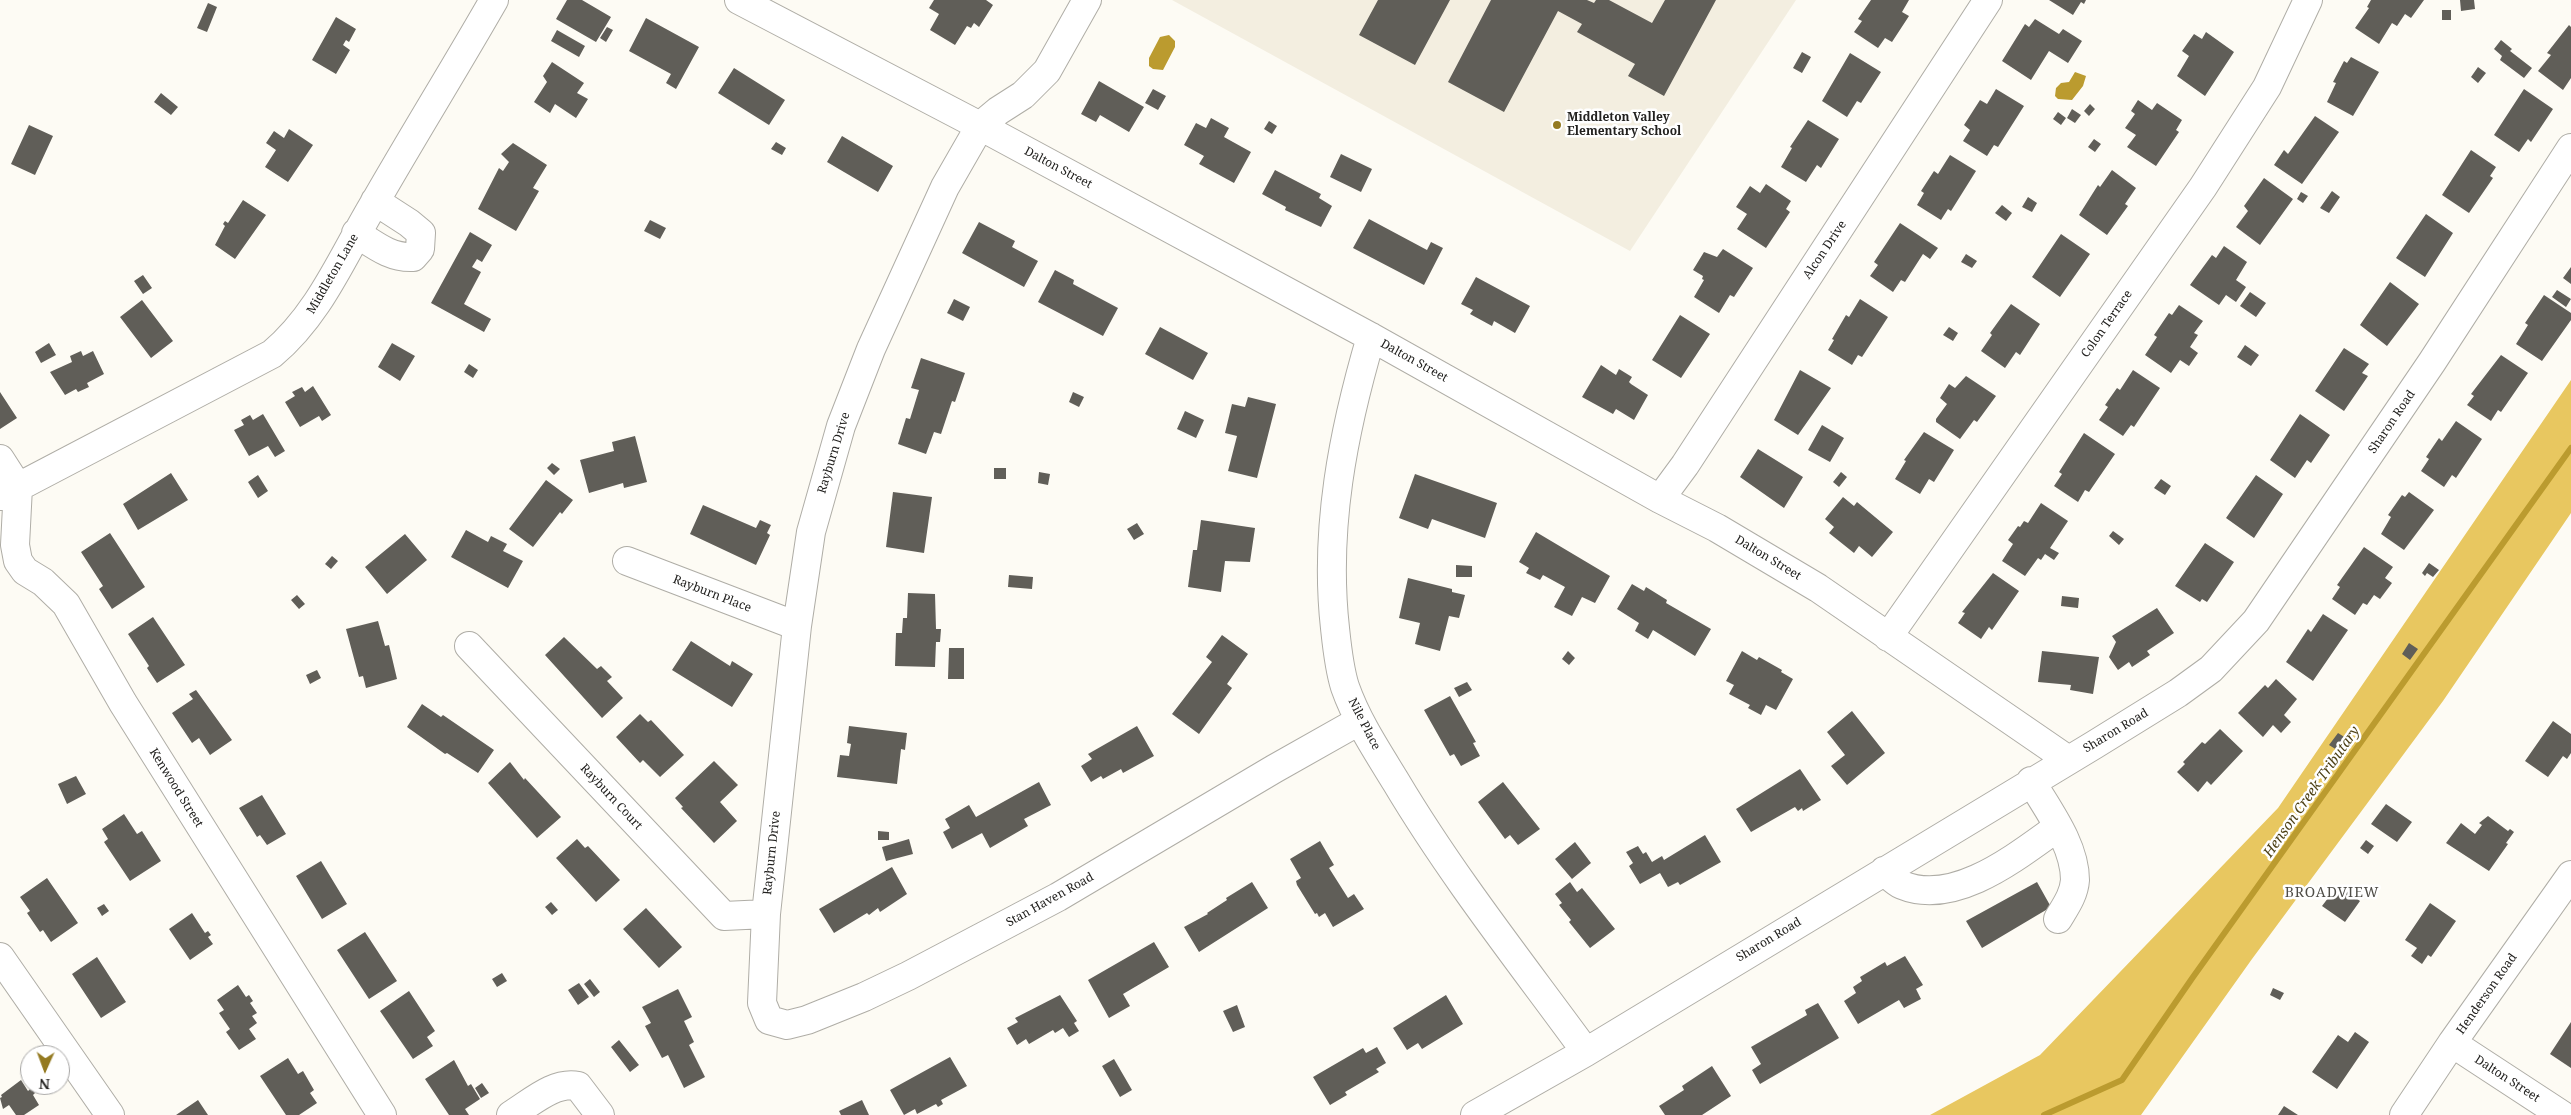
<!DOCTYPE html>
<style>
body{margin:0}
#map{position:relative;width:2571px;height:1115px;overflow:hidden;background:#fdfbf4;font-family:"Noto Serif",serif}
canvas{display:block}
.north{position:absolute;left:20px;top:1045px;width:50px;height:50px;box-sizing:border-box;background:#fff;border:1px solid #a7a6a5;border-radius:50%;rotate:182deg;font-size:14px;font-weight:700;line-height:20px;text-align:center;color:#22211f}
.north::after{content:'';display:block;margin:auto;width:18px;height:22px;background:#947a21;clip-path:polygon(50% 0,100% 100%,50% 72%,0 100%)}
</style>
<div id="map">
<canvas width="2571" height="1115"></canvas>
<div class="north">N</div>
</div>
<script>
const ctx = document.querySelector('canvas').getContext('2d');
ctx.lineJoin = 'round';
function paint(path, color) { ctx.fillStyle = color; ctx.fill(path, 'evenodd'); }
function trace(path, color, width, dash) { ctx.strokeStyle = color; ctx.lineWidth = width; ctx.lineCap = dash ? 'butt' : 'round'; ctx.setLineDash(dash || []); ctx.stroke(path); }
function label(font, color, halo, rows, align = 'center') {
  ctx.font = font + ' "Noto Serif",serif'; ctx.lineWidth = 5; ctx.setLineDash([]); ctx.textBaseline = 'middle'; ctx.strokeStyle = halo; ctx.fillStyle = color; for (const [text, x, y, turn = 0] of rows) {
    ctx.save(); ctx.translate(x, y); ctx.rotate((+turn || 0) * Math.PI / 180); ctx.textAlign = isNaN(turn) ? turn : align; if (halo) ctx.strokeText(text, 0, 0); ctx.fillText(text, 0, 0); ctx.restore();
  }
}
const built = new Path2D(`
 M1172,0h624l-166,251z`);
const forest = new Path2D(`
 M2571,380v133l-128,188 -191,258 -111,156h-211l110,-60 238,-247z`);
const water = new Path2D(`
 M1169,35l6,6v6l-12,23 -10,-1 -4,-3v-8l11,-21z
 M2075,72l11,4 -3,10 -11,14 -14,-1 -3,-3 1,-8 5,-5 8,-1z`);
const stream = new Path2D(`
 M2044,1115l78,-35 71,-103 378,-529`);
const building = new Path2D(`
 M567,0h15l29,17 -15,25 -40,-23z
 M934,0h52l7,5 -14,22 -5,-4 -3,5 -4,-2 -12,19 -25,-15 9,-16 -10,-6z
 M1378,0h72l-35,65 -56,-30z
 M1491,0h96l7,3 2,-3h13l43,23 13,-23h51l-52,96 -36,-20 7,-12 -58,-32 5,-8 -24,-13 -54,101 -56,-30z
 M1871,0h38l-7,12 7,4 -17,26 -7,-4 -7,10 -24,-16 8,-11 -4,-2z
 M2049,0h37l-2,4 -3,-2 -8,13z
 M2371,0h53l-13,18 -6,-4 -8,12 -5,-3 -13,21 -24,-16 14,-20 -2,-1z
 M2460,0h14l1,9 -14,2z
 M208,3l9,4 -10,25 -10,-4z
 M2442,10h9v10h-9z
 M336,17l20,12 -7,13 -3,-2 -3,5 7,5 -14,24 -24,-14z
 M646,18l53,29 -23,42 -10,-6 5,-9 -42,-23z
 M2035,19l24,15 4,-5 19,12 -14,22 -19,-12 -18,29 -29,-19 23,-37 4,3z
 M2569,25l2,2v51l-8,12 -25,-19 13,-16 -4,-2z
 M607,27l6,3 -7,12 -6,-4z
 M557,30l28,16 -6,11 -28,-16z
 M2206,32l28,20 -29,44 -28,-20 12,-20 -7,-5 12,-17 8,5z
 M2501,40l11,9 -2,2 22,17 -8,10 -24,-18 2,-4 -8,-7z
 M1802,52l9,5 -9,16 -9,-5z
 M1850,53l31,19 -20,31 -4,-2 -10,16 -25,-16z
 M2351,57l28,15 -26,44 -26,-14 9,-19 -3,-1 11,-21 3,2z
 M552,62l32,21 -7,10 11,6 -12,19 -21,-14 -5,9 -16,-11 13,-20 -4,-6z
 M2478,67l8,6 -8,10 -7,-6z
 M734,68l51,32 -16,25 -51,-32z
 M1099,81l45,26 -15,25 -29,-17 -4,7 -15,-8z
 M1153,89l13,7 -8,14 -13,-7z
 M1996,89l28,17 -26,41 -4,-2 -7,11 -24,-15 7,-11 -6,-5 16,-25 7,4z
 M2524,89l29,20 -22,33 -3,-3 -9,13 -25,-17z
 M161,93l17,14 -7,8 -17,-13z
 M2138,100l14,10 5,-7 25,17 -6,10 3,2 -23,34 -29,-19 9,-12 -11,-7 10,-14 -4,-3z
 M2090,104l5,5 -6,7 -5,-5z
 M2072,109l9,6 -6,8 -8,-5z
 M2058,112l8,6 -5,7 -8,-6z
 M2315,116l24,16 -37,52 -28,-19 10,-15 4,4z
 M1211,118l18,10 -5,9 27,15 -17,31 -35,-19 5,-8 -20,-11 12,-22 10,5z
 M1808,120l31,19 -18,29 -4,-3 -11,17 -25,-15 11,-19 -2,-1z
 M1269,121l8,5 -5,8 -8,-5z
 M29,125l24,11 -18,39 -24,-11z
 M289,129l24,16 -25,37 -23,-15 11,-17 -10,-7 8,-12 10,7z
 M842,136l51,30 -15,26 -51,-30z
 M2094,139l7,5 -6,8 -7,-5z
 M776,142l10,6 -4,7 -11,-6z
 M513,143l34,22 -14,23 6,3 -23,40 -38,-22 21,-41 4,3 6,-9 -8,-8z
 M2471,150l25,17 -6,9 3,2 -24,35 -27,-18z
 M1341,154l31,15 -11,23 -31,-15z
 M1950,155l26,16 -25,40 -3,-2 -7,11 -24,-15 7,-12 -3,-2 13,-20 4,3z
 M1275,170l46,24 -2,4 13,8 -11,21 -36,-17 1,-3 -24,-13z
 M2112,170l24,18 -11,16 3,2 -21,29 -28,-20 19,-30 2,2z
 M2264,178l29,21 -33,46 -24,-18 12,-16 -4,-5z
 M1766,184l25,17 -5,8 4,3 -24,36 -29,-19 10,-15 -11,-7 14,-21 10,7z
 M2332,191l8,6 -11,16 -9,-5z
 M2301,192l7,4 -5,7 -6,-4z
 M2028,197l9,6 -5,9 -10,-5z
 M243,200l23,15 -31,44 -20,-14 10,-19 -2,-2 2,-3 3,2z
 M2002,205l10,8 -6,8 -11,-8z
 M2426,214l27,19 -28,44 -29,-19z
 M1369,219l58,31 4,-8 12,6 -19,37 -71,-37z
 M650,220l16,8 -6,11 -16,-8z
 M979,222l36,19 -3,6 26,14 -14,26 -62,-34z
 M1900,223l38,25 -8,11 -7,-5 -18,28 -4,-2 -8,12 -23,-16 8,-11 -4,-3z
 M470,232l22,13 -10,17 -5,-3 -5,8 9,5 -17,32 27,15 -7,13 -53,-29z
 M2061,234l29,20 -30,43 -28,-20z
 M2224,246l23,16 -11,18 10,7 -10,15 -10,-7 -7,10 -29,-20 22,-30 4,3z
 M1723,249l30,19 -19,29 -4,-2 -11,18 -25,-16 10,-17 -2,-1 1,-3 -10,-6 11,-18 13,5z
 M1966,254l11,7 -5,7 -11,-6z
 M2571,267v17l-8,-6z
 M1055,270l19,10 -1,4 45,24 -15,28 -65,-34z
 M143,275l9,13 -9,6 -9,-13z
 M1476,277l54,29 -15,27 -21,-12 -2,5 -22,-12 3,-4 -12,-6z
 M2390,282l29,22 -32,42 -27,-21z
 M2557,290l14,9 -5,8 -14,-10z
 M2250,292l16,11 -10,14 -16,-11z
 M2544,295l27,18v7l-29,41 -26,-17 12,-19 -3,-2z
 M954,299l16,8 -7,14 -16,-8z
 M1860,299l28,18 -26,40 -4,-2 -6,10 -24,-15 6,-10 -2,-1 14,-24 3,2z
 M142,300l31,41 -22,17 -31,-41z
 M2011,304l29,20 -20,31 -4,-3 -11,16 -24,-17 11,-16 -2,-2z
 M2179,305l24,16 -9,12 4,2 -8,12 8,6 -9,13 -9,-6 -9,13 -26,-18 12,-18 -3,-2 15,-22 3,2z
 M1680,315l30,19 -29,44 -29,-18z
 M1160,327l48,26 -15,27 -48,-26z
 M1949,327l9,6 -5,8 -10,-6z
 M49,343l7,12 -15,8 -6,-11z
 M392,343l23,13 -15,25 -22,-14z
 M2245,345l14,10 -8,11 -14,-9z
 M2344,348l25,16 -7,9 6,3 -24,35 -29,-20z
 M81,351l2,5 10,-5 11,23 -17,9 2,4 -11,5 -2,-3 -11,6 -15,-23 22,-10 -2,-6z
 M2501,355l27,18 -27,39 -3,-2 -7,11 -24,-16 7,-9 -3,-2z
 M921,358l44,15 -10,29 -3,-1 -11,33 -7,-2 -8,22 -28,-10 8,-26 4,1 9,-29 -8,-2z
 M469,364l9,6 -5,8 -9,-6z
 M1601,365l15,10 3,-6 13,8 -3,5 2,2 17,11 -14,25 -18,-11 -3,5 -31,-17z
 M1800,370l31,18 -33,47 -24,-15z
 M2133,370l27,18 -26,39 -3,-2 -8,11 -24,-16 9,-13 -3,-2 12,-17 3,2z
 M1966,376l30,20 -19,26 -3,-2 -14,19 -24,-17v-3l11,-15 -7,-6 9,-14 6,4z
 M313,386l18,29 -9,6 -3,-5 -19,11 -15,-25 10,-6 -3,-4 10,-5 3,5z
 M0,392l17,26 -17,11z
 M1073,392l11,5 -5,10 -10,-5z
 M1248,397l28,7 -19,74 -29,-7 9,-35 -12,-3 7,-29 13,3z
 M1185,411l19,9 -8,18 -19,-9z
 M263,414l22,37 -10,6 -7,-11 -19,10 -15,-26 10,-5 -3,-5 9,-5 3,5z
 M2300,414l30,21 -19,28 -4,-3 -12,18 -25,-18z
 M2456,421l26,18 -26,39 -4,-3 -8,12 -23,-16 8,-12 -3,-2 13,-19 3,3z
 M1822,425l22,13 -14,24 -22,-12z
 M1924,432l30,18 -20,32 -5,-3 -9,15 -25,-15 11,-18 -2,-1z
 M2084,433l31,21 -26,38 -4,-2 -7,12 -24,-16 8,-12 -3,-2z
 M635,436l12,46 -23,6 -1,-5 -34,10 -9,-33 34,-9 -2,-9z
 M1758,449l45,28 -19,31 -44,-31z
 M552,463l8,6 -6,6 -7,-7z
 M994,468h12v11h-12z
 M1039,472l11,2 -2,11 -10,-2z
 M1841,472l6,5 -8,10 -6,-5z
 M171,473l17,27 -50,30 -15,-26z
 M1415,474l82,29 -12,35 -53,-19 -4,10 -29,-11z
 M258,475l10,16 -10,7 -10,-16z
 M2256,475l27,19 -29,44 -28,-20z
 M2161,479l10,7 -6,9 -11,-7z
 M546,480l27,20 -11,14 -2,-2 -27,35 -24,-18z
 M893,492l39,5 -8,56 -38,-6z
 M2409,492l25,18 -30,40 -23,-16 10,-17 -3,-2 14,-20 3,2z
 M1843,497l11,9 3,-4 36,30 -21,25 -13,-11 -5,7 -25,-20 5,-6 -9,-8z
 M2041,503l27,18 -18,27 9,5 -5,7 -9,-6 -4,6 -3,-2 -13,18 -23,-15 11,-17 -5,-4 10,-14 2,1 4,-6 4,2z
 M703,505l53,23 4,-8 11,5 -4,8 3,2 -14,30 -66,-31z
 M1201,520l54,8 -5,34 -25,-1 -4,31 -33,-5 5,-37h4z
 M1137,523l7,11 -10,6 -7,-11z
 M466,530l22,12 3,-6 16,8 -4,7 20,10 -15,27 -57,-31z
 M2113,531l11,8 -5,6 -10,-9z
 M1536,532l74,44 -15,27 -13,-6 -10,19 -18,-9 11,-20 -22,-12 -3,5 -14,-7 3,-5 -10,-6z
 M110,533l35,54 -33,22 -13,-20 4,-3 -22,-34z
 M405,534l22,26 -40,34 -22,-27z
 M2205,543l29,19 -27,40 -5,-3 -2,3 -25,-16z
 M2364,547l29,20 -8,11 7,5 -12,16 -6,-4 -7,10 -4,-2 -8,12 -23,-16 8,-12 -3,-2z
 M332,556l6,5 -7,8 -6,-5z
 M2429,563l10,7 -6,7 -6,-4 -2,3 -3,-3z
 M1456,565l16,1v11h-16z
 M1993,573l26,18 -27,39 -3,-3 -8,12 -23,-16 7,-10 -3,-1z
 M1009,575l24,2 -1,12 -24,-2z
 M1408,578l44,11v3l13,3 -6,23 -10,-2 -9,35 -25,-7 5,-21 -21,-5z
 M1632,584l12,7 2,-4 21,13 -1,3 45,26 -16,27 -42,-26 -5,9 -13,-8 4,-8 -22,-14z
 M908,593l27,1 1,35h5l-1,13h-4l-1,25 -40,-1 1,-33h6l1,-15h4z
 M297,595l8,9 -6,5 -8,-9z
 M2062,596l17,2 -1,10 -17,-2z
 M2157,608l17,25 -27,18 3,4 -18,12 -3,-5 -11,8 -9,-13 7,-15 -4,-6z
 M2323,614l25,16 -35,51 -27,-19 22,-33 3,3z
 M153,617l32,48 -28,18 -10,-15 2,-2 -21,-32z
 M378,621l7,25 4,-1 8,34 -31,9 -3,-12 -4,1 -13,-48z
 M1222,635l26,19 -21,30 5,4 -33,46 -27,-20 40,-52 -6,-5z
 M564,637l33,32 4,-3 11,11 -5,4 16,17 -21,20 -57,-63z
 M691,641l39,25 2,-5 21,13 -21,33 -60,-37z
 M2409,643l9,6 -8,11 -8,-6z
 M949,648h15v31h-16z
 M1568,651l7,7 -6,7 -7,-6z
 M1742,651l15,9 2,-3 23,13 -1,2 12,7 -17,31 -10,-5 -5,10 -13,-7 2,-3 -21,-11 5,-9 -8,-4z
 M2042,651l57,6 -6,37 -23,-4 1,-5 -33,-3z
 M317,670l4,8 -11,6 -4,-9z
 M2276,679l21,20 -13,16 7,7 -10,11 -8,-8 -10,12 -25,-24 27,-28 3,3z
 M1467,682l5,8 -13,7 -5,-9z
 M196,690l36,50 -22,15 -11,-17 -7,5 -20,-30 21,-14 -4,-5z
 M1450,696l26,46 -3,1 7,13 -19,10 -7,-12 -4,2 -26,-46z
 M422,704l19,13 2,-2 51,35 -16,23 -31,-20 -2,1 -38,-27z
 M1852,711l33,42 -38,32 -16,-19 14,-11 -18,-23z
 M640,714l8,8 3,-2 33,35 -24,22 -17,-17 -3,3 -24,-26z
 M2553,721l18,13v19l-4,6 -4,-3 -15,21 -23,-16z
 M849,726l58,7 -2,17 -4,-1 -4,35 -60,-7 3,-22 9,1 2,-12 -4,-1z
 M1137,726l17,30 -31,17 -2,-4 -18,10 -2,-3 -10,6 -10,-16 11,-7 -4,-5z
 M2220,729l23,22 -32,34 -4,-4 -9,11 -21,-20 8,-8 -2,-2 19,-20 3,2z
 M2338,733l8,5 -9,12 -8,-5z
 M714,761l24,24 -18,17 17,19 -23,22 -33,-35 2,-1 -8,-9z
 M510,762l14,18 1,-2 36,39 -24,21 -49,-55z
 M1800,769l21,31 -18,11 -1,-3 -4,3 -3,-4 -44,25 -15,-23z
 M76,776l10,18 -19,10 -9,-20z
 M1039,782l12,23 -27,14 4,7 -38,22 -8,-15 -30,16 -9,-17 7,-4 -5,-9 24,-14 7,12z
 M1503,782l37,47 -22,16 -8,-10 -5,4 -27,-37z
 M262,795l24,39 -19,11 -7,-10 -3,2 -18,-29z
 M2386,804l26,18 -15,20 -26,-18z
 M124,814l13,20 5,-3 19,30 -31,20 -26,-39 4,-3 -6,-10z
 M2488,816l20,15 2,-2 4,3 -8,11 2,1 -19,27 -43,-28 15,-20 14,11 7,-9 -3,-2z
 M878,831l11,1v8h-11z
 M1705,835l16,27 -41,23 -2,-3 -10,5 -8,-14 -20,11 -11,-18 4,-3 -7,-11 12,-6 5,8 3,-2 6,10 10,-6 2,4z
 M577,839l8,9 3,-2 32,34 -24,22 -40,-44z
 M909,839l4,15 -27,7 -4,-14z
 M2366,840l8,6 -6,8 -8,-6z
 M1320,841l14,24 -5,3 19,30 6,-4 10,15 -31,18 -8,-14 -6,4 -2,-4 -2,1 -18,-29 -1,-4 5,-3 -11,-19z
 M1575,842l16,21 -19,16 -17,-20z
 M321,861l26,43 -25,15 -26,-43z
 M892,867l15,27 -27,18 -2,-4 -9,7 -2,-2 -33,20 -15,-24z
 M47,878l31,45 -27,19 -8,-12 -3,2 -13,-19 3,-2 -10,-14z
 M1252,882l16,26 -69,44 -15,-25 24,-13 -1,-1 20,-13 -1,-2z
 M1570,882l7,10 5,-4 33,41 -25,19 -21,-26 2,-2 -12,-15 3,-2 -7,-9z
 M2037,882l14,25 -69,41 -16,-27z
 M2338,885l22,16 -15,21 -23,-16z
 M551,902l7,8 -6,5 -7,-8z
 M2430,903l26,18 -25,36 -3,-2 -6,9 -11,-8 6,-8 -12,-8z
 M104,904l5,7 -7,5 -5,-8z
 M646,908l36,39 -23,21 -36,-39z
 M192,913l13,20 3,-2 3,4 -3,2 5,7 -23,16 -21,-31z
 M365,932l32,49 -28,18 -32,-49z
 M1154,942l15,25 -46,27 7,12 -21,12 -21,-38z
 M1905,956l18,29 -7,4 5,10 -17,9 -5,-8 -41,24 -14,-23 12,-8 -3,-6 9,-6 -2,-4 25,-15 2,4z
 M97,957l29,45 -25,16 -29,-44z
 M502,973l5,8 -10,6 -5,-8z
 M590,979l10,13 -6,5 -10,-13z
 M579,983l10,14 -11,8 -10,-15z
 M238,985l8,12 3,-2 4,6 -3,2 7,10 -5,3 5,7 -8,6 7,10 -17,11 -13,-18 4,-3 -11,-16 5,-3 -7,-10z
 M2273,988l11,5 -4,7 -10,-5z
 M678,989l14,28 -8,4 10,21 -5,3 16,32 -21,11 -16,-33 -6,3 -17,-32 6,-3 -9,-16z
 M409,991l26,40 -8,6 6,9 -20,13 -33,-48z
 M1060,995l17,26 -3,2 5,8 -10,6 -6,-9 -8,5 -2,-3 -24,14 -3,-5 -9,6 -10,-17 11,-6 -3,-4z
 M1446,995l17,29 -41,25 -4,-6 -11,7 -14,-22z
 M1818,1003l21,35 -79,46 -8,-14 9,-6 -10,-17 56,-32 -2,-5z
 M1237,1005l8,22 -12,5 -10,-21z
 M2571,1022v46l-21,-14z
 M2355,1032l14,10 -32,47 -25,-17 26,-37 10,7z
 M619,1040l20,25 -9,7 -19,-25z
 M1377,1047l9,16 -10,6 3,3 -34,20 2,3 -17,10 -17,-28 50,-29 3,5z
 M950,1057l17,29 -26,14 2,4 -5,3 -2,-3 -19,10 -2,-5 -11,6 -14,-25z
 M288,1058l10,16 5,-3 11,19 -4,3 7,10 -18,12h-13l-26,-39z
 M1114,1059l18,31 -12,7 -18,-31z
 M454,1060l14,26 3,-2 9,15 -15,10 4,6h-20l-24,-36z
 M1712,1066l19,30 -29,19h-37l-6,-9 25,-16 -2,-4z
 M21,1080l7,11 3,-3 4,5 -2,2 6,10 -15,10h-8l-7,-10 -6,4 -3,-11 2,-1 -1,-2z
 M482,1083l7,10 -8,5 -6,-10z
 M198,1100l10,15h-32z
 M862,1100l7,15h-28l-2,-4z
 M2284,1106l14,9h-20z`);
const minor = new Path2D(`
 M739,0l241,126 391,211 289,162 57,29 101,60 249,171
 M1087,0l-40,71 -24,24 -25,16 -18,15 -35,61 -74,162 -30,77 -30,106 -14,94 -31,288 -4,89 7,17 18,5 20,-5 57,-23 44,-21 150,-79 216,-128 85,-48
 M356,233c19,12 34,25 57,24l7,-8 1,-16 -12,-10 -34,-22
 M1371,337c-28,95 -47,192 -36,291 2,19 4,40 10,59 12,34 32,64 51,95 56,94 125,181 190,270
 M0,459l18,28 -3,58 3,16 7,10 18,11 23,22 57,99 259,412
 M1,496l271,-142c48,-40 71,-99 103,-152 39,-68 80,-134 119,-202
 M1660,499l25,-34 303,-465
 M627,561l170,65
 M1888,637l315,-450 64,-100 41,-87
 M469,646l255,270 42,-2
 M2031,781c17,29 44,64 44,99 -1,15 -10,27 -17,39
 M1884,871c5,4 11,11 18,14 53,22 115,-29 156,-58
 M0,957l110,158
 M2452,1043l110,72
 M511,1115c20,-12 43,-34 67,-29l22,29
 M1475,1115l111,-63 508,-307 84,-52 33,-24 45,-48 176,-259 139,-214
 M2404,1115l48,-72 119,-168`);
const markers = [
 [1557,125,5,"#947a21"]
];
const poiNames = [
 ["Middleton Valley",1567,118],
 ["Elementary School",1567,132]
];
const streetNames = [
 ["Dalton Street",1058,168,28],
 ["Alcon Drive",1825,250,-56],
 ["Middleton Lane",333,274,-60],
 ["Colon Terrace",2107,324,-55],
 ["Dalton Street",1414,361,29],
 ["Sharon Road",2392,422,-56],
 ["Rayburn Drive",834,453,-73],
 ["Dalton Street",1768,558,31],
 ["Rayburn Place",712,594,21],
 ["Nile Place",1364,724,63],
 ["Sharon Road",2116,731,-31],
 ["Kenwood Street",176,788,58],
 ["Rayburn Court",611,797,47],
 ["Rayburn Drive",772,853,-84],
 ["Stan Haven Road",1050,900,-29],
 ["Sharon Road",1769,940,-31],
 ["Henderson Road",2487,994,-55],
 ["Dalton Street",2507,1079,33]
];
const waterNames = [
 ["Henson Creek Tributary",2312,792,-55]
];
const neighbourhoodNames = [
 ["BROADVIEW",2332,893]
];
paint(built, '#f3eee0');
paint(forest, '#e8c760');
paint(water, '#bb9b2f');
trace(stream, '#bb9b2f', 6);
paint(building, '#605e58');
trace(minor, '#afada6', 30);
trace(minor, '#fff', 28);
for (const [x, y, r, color] of markers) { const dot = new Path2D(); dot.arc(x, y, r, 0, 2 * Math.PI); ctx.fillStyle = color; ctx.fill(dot); trace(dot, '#fff', 2); }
label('bold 12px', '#22211f', '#fff', poiNames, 'left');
label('12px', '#22211f', '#fff', streetNames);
label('italic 14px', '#4d4015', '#fff', waterNames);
ctx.letterSpacing = '1px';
label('14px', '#504e48', '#fff', neighbourhoodNames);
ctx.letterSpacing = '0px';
</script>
